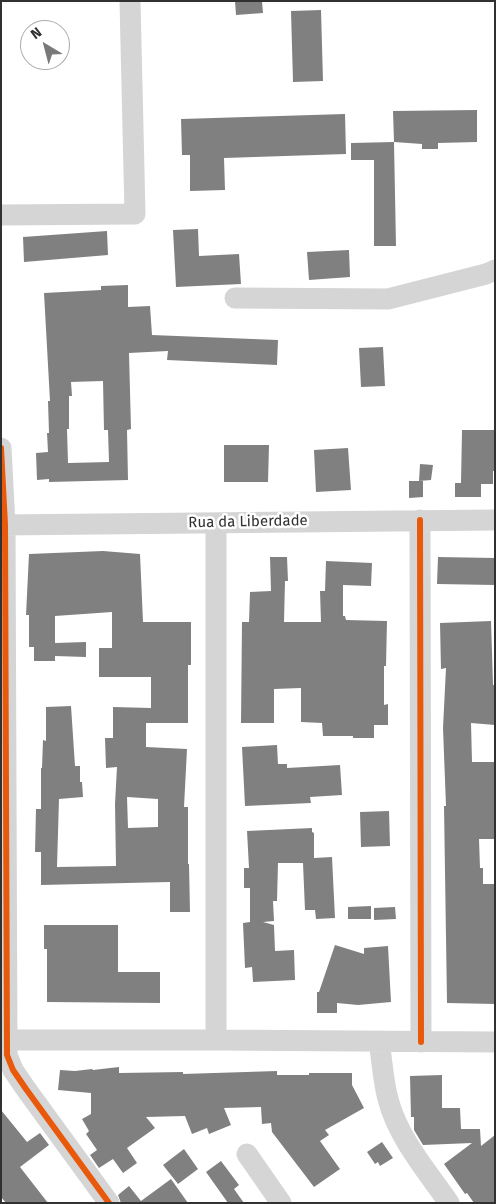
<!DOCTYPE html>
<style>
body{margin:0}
#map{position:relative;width:496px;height:1204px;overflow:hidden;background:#fff;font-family:"Fira Sans",sans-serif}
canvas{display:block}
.frame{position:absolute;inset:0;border:2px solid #313131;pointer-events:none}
.north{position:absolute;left:20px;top:20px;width:50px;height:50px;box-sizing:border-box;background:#fff;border:1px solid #adadad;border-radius:50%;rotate:323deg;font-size:14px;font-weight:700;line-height:20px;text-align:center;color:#313131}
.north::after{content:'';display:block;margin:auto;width:18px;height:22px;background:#797979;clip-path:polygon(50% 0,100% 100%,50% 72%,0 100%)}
</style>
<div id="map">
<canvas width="496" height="1204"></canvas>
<div class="frame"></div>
<div class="north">N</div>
</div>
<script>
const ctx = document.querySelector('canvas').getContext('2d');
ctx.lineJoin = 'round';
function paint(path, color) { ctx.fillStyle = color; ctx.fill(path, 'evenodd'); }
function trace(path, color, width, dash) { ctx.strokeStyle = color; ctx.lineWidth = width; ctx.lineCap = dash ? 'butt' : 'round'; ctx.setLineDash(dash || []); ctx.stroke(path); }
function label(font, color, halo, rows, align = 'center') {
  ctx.font = font + ' "Fira Sans",sans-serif'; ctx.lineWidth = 5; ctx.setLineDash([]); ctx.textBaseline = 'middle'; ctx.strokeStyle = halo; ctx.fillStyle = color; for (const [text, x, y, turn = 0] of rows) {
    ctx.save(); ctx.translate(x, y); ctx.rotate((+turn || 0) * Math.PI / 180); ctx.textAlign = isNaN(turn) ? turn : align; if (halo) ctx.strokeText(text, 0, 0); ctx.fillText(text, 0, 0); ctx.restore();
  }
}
const building = new Path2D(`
 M235,1h27l1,12 -27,2z
 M321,10l2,71 -30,1 -2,-71z
 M477,110v32l-39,1v6h-16v-5l-28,-2 -1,-31z
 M345,114l1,40 -122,4 1,32 -35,1v-36h-8l-1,-36z
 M394,142l2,104h-22v-86h-23v-17z
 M198,229l1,27 40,-2 2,30 -65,3 -3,-57z
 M107,231l1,24 -84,7 -1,-25z
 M349,250l1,27 -41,3 -2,-28z
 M128,285v22l22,-1 2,29 126,5 -1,25 -110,-5 1,-9 -39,2 2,76 -4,1 1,50 -79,2v-3l-12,1 -1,-27 12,-1 -1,-19h2l-1,-32h2l-6,-108 57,-3v-4zM103,381l1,49h4l1,32 -41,1 -1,-34h2v-33h3l-1,-14z
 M383,347l2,39 -24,1 -2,-39z
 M462,430h33v41h-2v13h-12v13h-26v-14h6z
 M224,445h45l-1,37h-44z
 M348,448l3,42 -35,2 -2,-42z
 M420,464l13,1 -2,15 -12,1z
 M409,481h14v16l-14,1z
 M103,551l37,3 3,68h48v43h-3v58h-42v24l41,2 -3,58h4v57h1l1,48h-20v-30l-129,3v-33h-6l1,-43h5v-41h1l1,-28 3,1v-34l25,-1 4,60h5v16h2l1,15 -24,2 -2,68 59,-1 -1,-62 2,-37 -11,1 -1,-30h8v-31l38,1v-31h-52v-29h13v-36l-57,4v27l31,-1v15l-31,-1v5h-21v-14h-5v-32h-3l3,-61zM127,797l31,2v28l-30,1z
 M270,557h17l1,24h-3l-1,41h37l-1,-31h5l1,-30 46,2 -1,23 -28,-1v31h2l1,4 41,1 -1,45h-2v39l4,-1v21h-14v13h-21v-2h-30l-1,-13 -21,-1v-34l-27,1v34h-33l1,-101h7l1,-30 21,-1z
 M438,557l57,1v27l-58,-1z
 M491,621l2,64h2v40l-24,-2 1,39h23v77h-16l1,29h3v16h12v120l-48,-1 -3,-197h2l-3,-78 3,-60 -5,1 -1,-46z
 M277,745l1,19h9v4l53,-3 2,30 -32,2 1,6 -66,3 -3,-59z
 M389,811l1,35 -29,1 -1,-35z
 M312,828v4l2,1v25l18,-1 3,61 -19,1 -1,-9h-10l-2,-47h-25l-1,38h-4l1,20 -11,1 11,3 1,26 19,-1 1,30 -42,2 -1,-15 -7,1 -2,-45 7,-1v-34h-6v-20h5l-2,-37z
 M371,906v13h-23v-12z
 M395,907l1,12 -22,1v-12z
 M44,925h74v47h42v31l-113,-1v-53h-3z
 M335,945l29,9v-6l24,-2 3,56 -33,3 -21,-2v10h-20v-21h2z
 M119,1067v6l64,-1v2l94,-3v4h32v-2h43v12l12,23 -39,22 4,5 -9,6 20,28 -26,18 -42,-55 -1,-9 -9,1 -1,-17 -37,1 7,17 -22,9 -2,-6 -15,6 -7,-18 -39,1 9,11 -28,20 10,15 -14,10 -10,-14 -14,9 -9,-13 7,-5 -11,-16 3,-3 -7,-12 9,-5v-21l-33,-3 2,-20 15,1 17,-2 1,1z
 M442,1075v33h18l1,21h19l1,17 14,-11v68h-21l-7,-10 -2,1 -21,-30 28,-21 -49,2 -9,-15v-13h-3l-1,-41z
 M1,1110l26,32 13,-9 9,12 -29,22 28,36h-42l-5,-6z
 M382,1142l11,16 -13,8 -2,-4 -3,2 -8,-12z
 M184,1149l14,20 -20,15 -15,-19z
 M221,1161l18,24 -5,4 10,14h-16l-22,-31z
 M171,1179l17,24h-67l-3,-8 11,-9 12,15z`);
const minor = new Path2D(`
 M1,215l134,-1 -5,-213
 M235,298l153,1 98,-25 9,-4
 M1,448l4,77 2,530 6,15 13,19 83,114
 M420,520l1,522
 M1,525l494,-5
 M1,1040h215l279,2
 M216,1040v-517
 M379,1041c3,19 4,40 9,58 10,39 39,72 61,104
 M247,1154l34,49`);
const cycleway = new Path2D(`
 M1,448l4,77 2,530 6,15 13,19 83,114
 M420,520l1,522`);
const streetNames = [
 ["Rua da Liberdade",248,522,-1]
];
paint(building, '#808080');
trace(minor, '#d5d5d5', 21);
trace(cycleway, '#e8590c', 6);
label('15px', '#313131', '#fff', streetNames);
</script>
